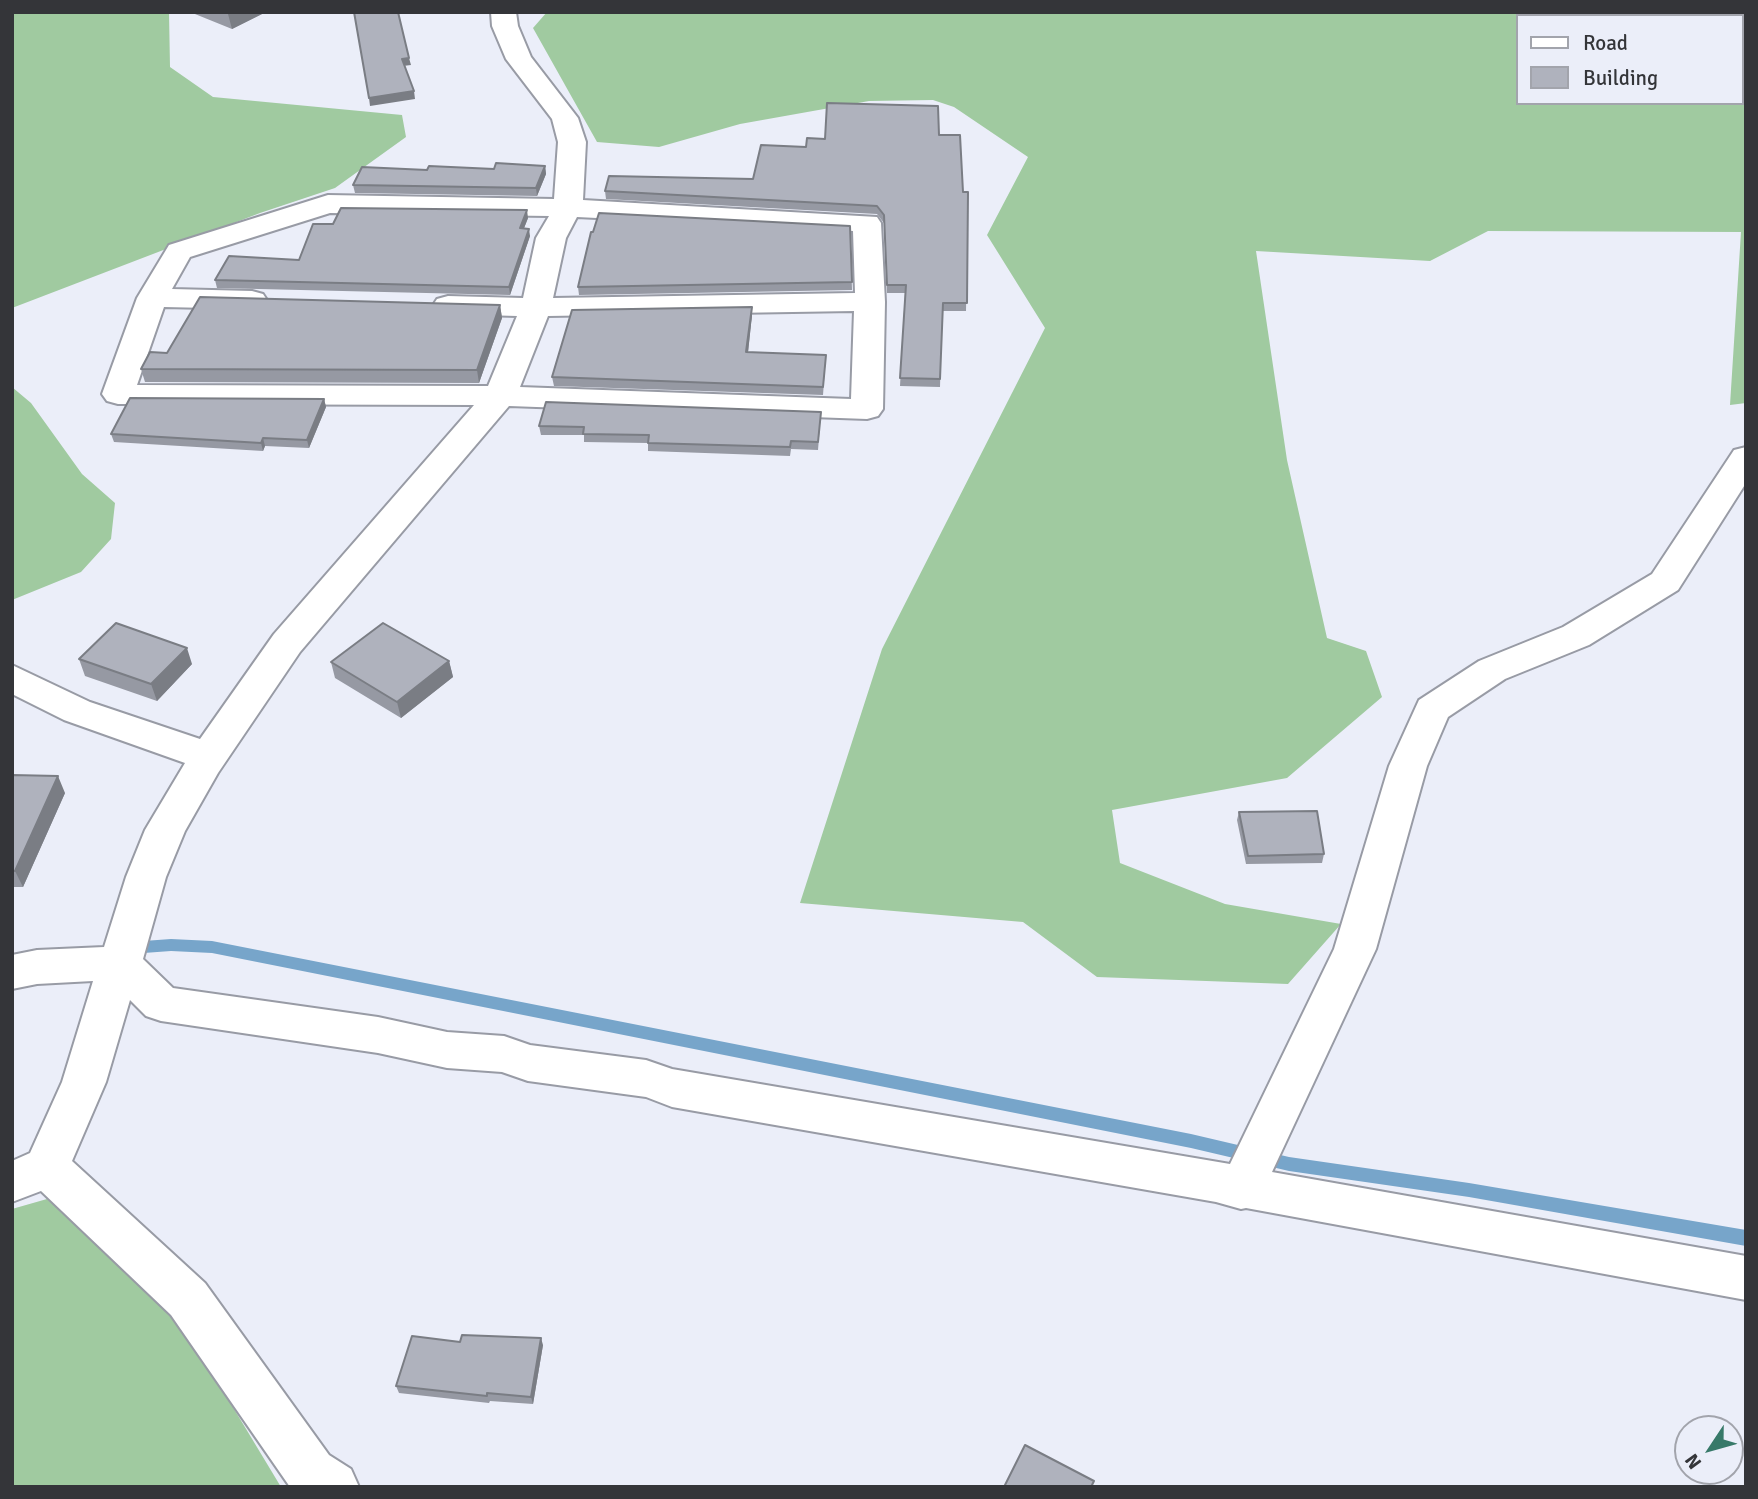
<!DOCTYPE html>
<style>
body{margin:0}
#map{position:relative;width:1758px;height:1499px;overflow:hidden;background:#ebeef9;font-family:Signika,sans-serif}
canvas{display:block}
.frame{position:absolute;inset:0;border:14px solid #343539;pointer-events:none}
.legend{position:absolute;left:1516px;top:14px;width:228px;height:91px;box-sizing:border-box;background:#ebeef9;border:2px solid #a2a4ac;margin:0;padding:9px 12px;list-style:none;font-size:21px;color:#343539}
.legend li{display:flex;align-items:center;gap:14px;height:35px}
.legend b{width:35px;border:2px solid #a2a4ac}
.north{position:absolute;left:1674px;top:1415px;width:70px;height:70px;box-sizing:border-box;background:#ebeef9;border:2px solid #a2a4ac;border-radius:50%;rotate:234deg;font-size:19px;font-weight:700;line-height:28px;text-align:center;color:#343539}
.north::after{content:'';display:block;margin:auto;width:24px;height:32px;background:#377969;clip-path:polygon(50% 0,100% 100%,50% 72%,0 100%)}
</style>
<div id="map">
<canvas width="1758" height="1499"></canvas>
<div class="frame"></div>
<ul class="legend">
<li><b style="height:9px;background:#fff"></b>Road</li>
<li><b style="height:19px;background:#afb2bd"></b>Building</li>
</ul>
<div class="north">N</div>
</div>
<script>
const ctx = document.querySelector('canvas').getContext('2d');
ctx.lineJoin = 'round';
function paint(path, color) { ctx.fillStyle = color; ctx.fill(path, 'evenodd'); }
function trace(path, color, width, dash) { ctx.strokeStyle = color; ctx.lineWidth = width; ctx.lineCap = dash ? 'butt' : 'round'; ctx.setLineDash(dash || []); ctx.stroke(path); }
const forest = new Path2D(`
 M12,12h157l1,55 43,30 189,18 4,22 -71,51 -75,25 -248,95z
 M547,12h1199v391l-16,2 11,-173 -253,-1 -58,30 -174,-10 31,209 40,178 39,13 16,46 -95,81 -175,32 8,53 105,41 116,20 -53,60 -191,-7 -74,-55 -223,-19 82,-254 163,-321 -58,-93 41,-78 -74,-50 -21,-7 -64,1 -129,23 -81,23 -62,-5 -64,-114zM1518,16h224v87h-224z
 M12,387l19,16 51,71 33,29 -4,36 -30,33 -69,28z
 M47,1199l128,112 106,176h-269v-278z`);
const stream = new Path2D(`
 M171,939l41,2 979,193 98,23 180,26 277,47v16l-277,-49 -180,-26 -98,-23 -979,-195 -41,-2 -41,3 -5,-2 -3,-4 3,-4 5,-2z`);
const minor = new Path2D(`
 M491,12h25l2,14 13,31 47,61 8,24 -3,58 294,17 4,6 4,79 -2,107 -5,7 -11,3 -358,-13 -209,246 -82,121 -33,58 -19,46 -23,82 30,29 205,29 69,15 57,4 26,9 116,15 26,9 558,95 104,-215 55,-183 30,-66 60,-39 84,-34 89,-53 82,-124 12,-3v36l-68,107 -89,55 -84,34 -57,38 -21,49 -51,183 -104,223 474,84v44l-500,-92 -5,1 -25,-7 -544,-95 -26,-10 -118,-16 -26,-9 -55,-4 -69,-15 -217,-32 -15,-5 -16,-16 -24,82 -34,79 133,122 124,172 22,14 8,18h-69l-119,-172 -130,-124 -29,11v-41l18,-8 32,-71 31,-101 -56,3 -25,5v-34l25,-5 67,-3 22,-70 19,-47 40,-67 -121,-43 -52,-26v-29l78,37 110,37 74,-105 200,-229 -356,-1 -11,-3 -5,-7 35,-96 32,-53 159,-50 226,4 4,-57 -6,-23 -46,-60 -14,-33zM330,213l219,3 -13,22 -13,60 -75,-2 -11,3 -4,6 4,6 11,3 69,2 -29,70 -351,-1 27,-78 88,2 11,-3 4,-6 -4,-6 -11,-3 -80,-2 18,-32zM577,217l276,14 2,62 -302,5 13,-60zM854,311l-3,88 -331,-12 28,-71z`);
const wall = new Path2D(`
 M190,12h76l-34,17z
 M939,135l24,57h5l-2,119h-24l-2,76 -40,-1 5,-93h-18l-3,-70 -7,-9 -271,-15 -1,-8 148,-12 53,-32 19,-8z
 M545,166l1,8 -9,22 -182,-3 -2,-8 74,-15 67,-1z
 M528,218l-4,10 6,8 -20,59 -293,-7 -2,-8 84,-20z
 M850,226l2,64 -273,5 -1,-8z
 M500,305l2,13 -23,65 -334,-1 -4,-13z
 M752,307v8l-4,38 78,2 -3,40 -269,-9 -2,-9z
 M324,399l2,8 -17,41 -44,-2 -2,5 -149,-9 -3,-8z
 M821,412l-3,38 -27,-1 -1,7 -142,-5v-8l-64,-1v-7h-43l-2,-9z
 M79,659l113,5 -35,37 -72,-25z
 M449,661l4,16 -52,41 -66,-40 -4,-16z
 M12,775l53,18 -42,94h-11z
 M1239,812l85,42 -2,9 -76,1 -9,-44z
 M460,1342l83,3 -10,59 -43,-3 -1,2 -90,-10 -3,-7z`);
const shadedWall = new Path2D(`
 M233,12h33l-34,17 -4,-15z
 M409,58l2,7 -8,1 -1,-7z
 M414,91l1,8 -45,7 -1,-8z
 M545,166l1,8 -9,22 -1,-8z
 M527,210l1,8 -7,18 -1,-8z
 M529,229l1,7 -20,59 -1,-8z
 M500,305l2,13 -23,65 -2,-13z
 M752,307v8l-5,46 -1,-9z
 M324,399l2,8 -17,41 -2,-8z
 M263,438l2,8 -2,5 -2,-8z
 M187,648l5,16 -35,37 -6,-17z
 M449,661l4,16 -52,41 -4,-16z
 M58,776l7,17 -42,94 -8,-16z
 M541,1338l2,7 -10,59 -2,-7z`);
const building = new Path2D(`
 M354,12h44l11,46 -7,1 12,32 -45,7z
 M827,103l111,3 1,29h21l3,57h5l-1,111h-24l-3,76 -40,-1 6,-93h-19l-3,-70 -7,-9 -272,-15 4,-15 144,3 8,-34 45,2 1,-9 18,1z
 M496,163l49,3 -9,22 -183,-3 9,-18 65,3 2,-4 65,3z
 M341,208l186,2 -7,18 9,1 -20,58 -294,-7 14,-24 70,4 14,-36h20z
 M599,213l251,13 2,56 -274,5 13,-55h2z
 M200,297l300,8 -23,65 -336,-1 9,-17 17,1z
 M752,307l-6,45 80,3 -3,32 -271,-10 20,-67z
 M130,398l194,1 -17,41 -44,-2 -2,5 -150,-9z
 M546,402l275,10 -3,30 -27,-1 -1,6 -142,-4 1,-8 -66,-1 1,-7 -45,-1z
 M116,623l71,25 -36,36 -72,-25z
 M383,623l66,38 -52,41 -66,-40z
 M12,775l46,1 -43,95h-3z
 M1317,811l7,43 -76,2 -9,-44z
 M462,1335l79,3 -10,59 -44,-4v3l-91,-10 16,-50 48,6z
 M1025,1445l69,36 -3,6h-87z`);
paint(forest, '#a0caa0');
paint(stream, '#77a5ca');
trace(minor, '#989ba5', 4);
paint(minor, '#fff');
paint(wall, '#9699a3');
paint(shadedWall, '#7a7d84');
paint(building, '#afb2bd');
trace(building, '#7a7d84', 2);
</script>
